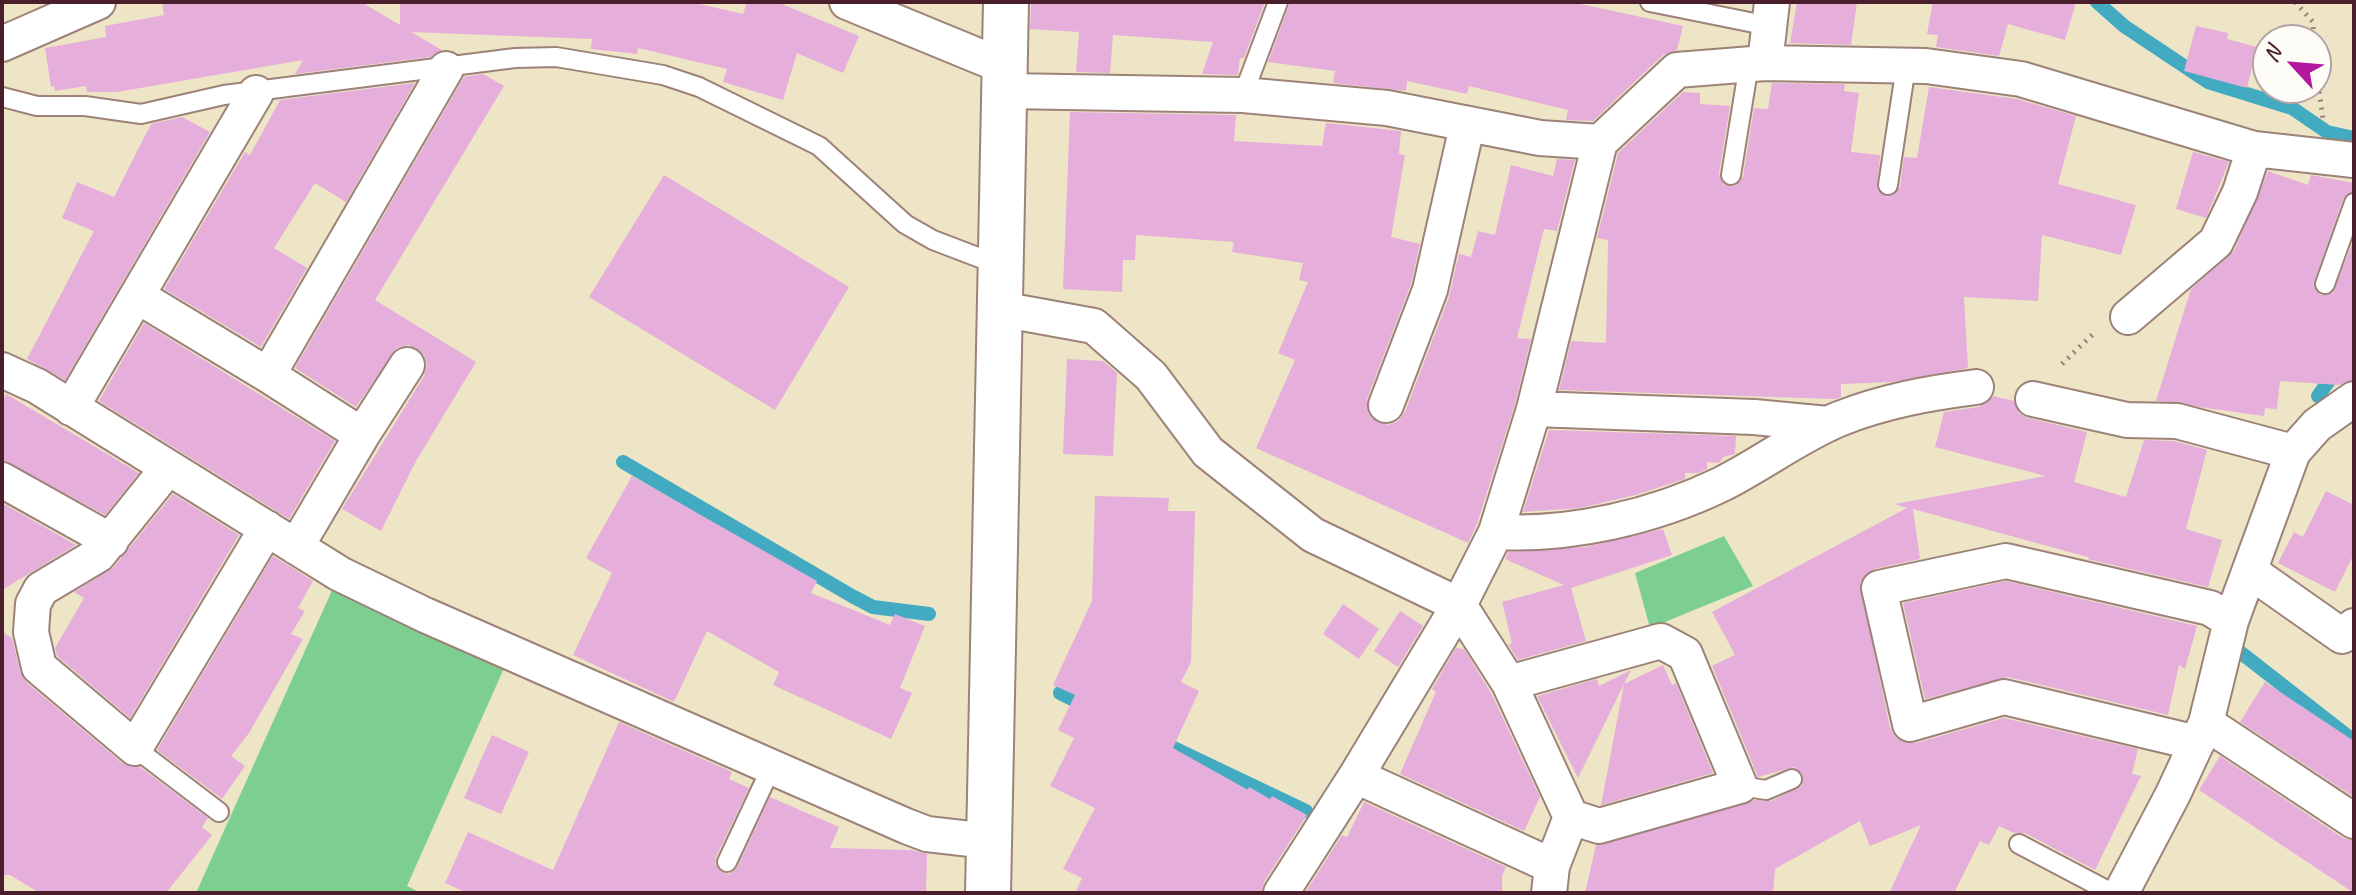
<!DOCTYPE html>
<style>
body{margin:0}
#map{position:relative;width:2356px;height:895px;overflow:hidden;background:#eee5c6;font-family:Caveat,sans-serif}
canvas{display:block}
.frame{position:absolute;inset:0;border:4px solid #4a1f2b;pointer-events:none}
.north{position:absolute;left:2252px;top:24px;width:80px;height:80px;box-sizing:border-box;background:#fdfcf7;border:2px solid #b5a4a5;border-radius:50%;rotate:296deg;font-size:22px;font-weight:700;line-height:32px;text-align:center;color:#4a1f2b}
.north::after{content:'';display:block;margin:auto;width:28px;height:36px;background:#b5179e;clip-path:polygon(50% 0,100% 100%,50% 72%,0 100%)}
</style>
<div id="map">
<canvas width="2356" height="895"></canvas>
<div class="frame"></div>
<div class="north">N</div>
</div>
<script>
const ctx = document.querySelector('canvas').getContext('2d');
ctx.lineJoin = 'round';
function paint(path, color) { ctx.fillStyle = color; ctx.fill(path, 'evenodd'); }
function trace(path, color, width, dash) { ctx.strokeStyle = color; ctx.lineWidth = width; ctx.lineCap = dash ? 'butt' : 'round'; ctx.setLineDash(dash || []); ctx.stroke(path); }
const green = new Path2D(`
 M1724,536l29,50 -103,42 -15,-55z
 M334,586l171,80 -98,220 14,7h-225z`);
const stream = new Path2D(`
 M2097,2l27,24 84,56 84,26 35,24 27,6
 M2318,396l36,-50
 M623,462l229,134 21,11 56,7
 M2240,652l114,89
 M1060,693l28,14
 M1157,740l149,71`);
const building = new Path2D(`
 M162,2h199l39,23v-23h291l52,12 4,-12h30l82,34 -16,37 -46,-20 -14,47 -60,-18 4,-13 -89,-21 -1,6 -46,-5 1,-10 -181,-7 31,18 -11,7 -136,17 8,-14 -186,32h-30l-1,-6 -31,5 -1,-5 -3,1 -6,-39 61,-11 -1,-11 59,-11z
 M1031,2h234l-21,56h-4l-2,17 -36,-1 11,-32 -100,-7 -3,38 -34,-1 3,-40 -49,-3z
 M1290,2h281l112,24 -6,24 -14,5 -70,66 -27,-1 2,-10 -99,-24 -2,8 -60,-13 -1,10 -73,-8 2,-12 -67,-9z
 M1797,2h60l-6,43 -61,-2z
 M1933,2h143l-11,38 -57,-16 -9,32 -63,-9 2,-12 -11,-1z
 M2196,26l32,7 -1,6 30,8 -10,41 -63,-17z
 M483,74l21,12 -129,214 101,62 -60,99 -35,70 -39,-22 82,-133 3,-11 -3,-10 -15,-10 -12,3 -41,59 -61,-39 169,-291z
 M415,83l-69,119 -31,-19 -41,65 33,20 -46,79 -97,-58 81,-137 5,3 30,-55z
 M1772,83l73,1 -1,7 15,2 -8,59 29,3 -3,34 10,8 13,-9 4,-31 13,1 12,-71 88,12 59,17 -18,68 78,21 -15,50 -79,-20 -4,66 -74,-4 4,71 -76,14 -51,2v13l-6,2 -276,-9 12,-49 35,2 2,-103 -11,-2 21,-85 65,-61 17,1v11l30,2 -11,68 5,11 12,1 7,-9 11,-69 14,1z
 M1070,112l166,3 -2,26 88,5 4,-23 75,8 -2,23 6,1 -14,82 29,7 -9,40 -44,115 3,18 18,8 10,-4 7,-9 44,-115 10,-43 12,3 7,-26 17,4 16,-70 42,11 4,-17 18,1 -18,71 -13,-2 -27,109 14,1 -16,65 -38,120 -9,19 -212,-95 39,-88 -17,-7 30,-71 -9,-2 4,-17 -71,-11 2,-10 -98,-7 -1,25h-12l-1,32 -59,-3z
 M182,117l28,15 -145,248 -38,-21 67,-128 -32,-13 15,-36 37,15 37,-73z
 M2193,152l36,10 -23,56 -30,-9z
 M2268,171l40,14 3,-10 43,8v8l-11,8 -30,86 7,10 13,-2 21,-54v140l-15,6 -59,-4 -3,28 -12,-1 -1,8 -108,-15 35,-112 43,-38z
 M664,175l185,112 -74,123 -186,-113z
 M144,323l191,118 -46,78 -190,-118z
 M1067,359l36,2 14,12 -4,83 -50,-2z
 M6,394l133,79 -34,42 -103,-55v-59z
 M1994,396l20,5 5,12 9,5 59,14 -13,50 52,15 18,-57 30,1 33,9 -21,79 36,11 -14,47 -121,-28 4,-1 -178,-49 7,50 -46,10 -14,14 30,145 6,10 20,5 88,-25 134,31 -6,25 9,2 -46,94 -70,-37h-11l-15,-7 -10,19 -9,-4 -26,52h-65l32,-68 -51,21 -10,-25 -85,48 -2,24h-188l11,-48 158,-45 17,1 30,-14 2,-12 -9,-8 -36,10 -46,-111 23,-11 -23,-43 195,-104 -12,-4 151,-28 -111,-29 9,-35 35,-5z
 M1549,430l187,6 -1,18 -12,3 -4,6 -12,-1v7l-9,4h-13v6l-50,16 -55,13 -57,4z
 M632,476l185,105 -6,12 79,32 5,-11 30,12 -25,62 12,5 -21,46 -118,-54 6,-13 -72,-41 -33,71 -101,-47 39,-82 -26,-15z
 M2326,491l28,14v49l-19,38 -57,-29 16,-31 9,5z
 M173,494l66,41 -109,183 -73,-62 -2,-8 29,-50 -10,-6 39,-24z
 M1095,496l74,2 -1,13h27l-4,151 -10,20 18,9 -26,57 75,42 1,-3 21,12 2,-3 35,19 -43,67 -3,11h-186l7,-15 -19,-9 32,-61 -45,-22 24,-48 -16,-8 17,-35 -22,-10 39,-84z
 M2,503l74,42 -74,45z
 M1663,529l9,26 -101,33 15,53 -68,19 -10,-16 4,-1 -10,-41 62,-17 -59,-26 3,-7 77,-5z
 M273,556l40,25 -15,27 7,3 -14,23 12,5 -54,94 -18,23 14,10 -23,33 -65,-49z
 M2006,581l191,45 -12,43 -6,-4 -11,50 -160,-38 -83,22 -22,-96z
 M1343,604l36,25 -20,30 -36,-25z
 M1400,611l23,15 -25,41 -24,-16z
 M2,632l10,6 8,33 6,11 96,81 18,4 68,51 -6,9 10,8 -46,58h-126l-30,-18h-8z
 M1456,648l8,1 27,44 49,104 -16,34 -124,-57 36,-82 -4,-3z
 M1663,665l9,20 4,-2 37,90 -112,32 23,-121 -46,94 -41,-82 60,-17 2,7 32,-16 -7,14z
 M2265,682l89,59v56l-114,-75z
 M619,722l113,50 -3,7 20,9 -33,69 -1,7 6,8 8,2 8,-6 33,-71 69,30 -9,21 82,2 15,4 -1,39h-459l-22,-10 23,-51 85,38z
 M492,735l37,17 -28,62 -37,-16z
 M2220,756l123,82 11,3v52l-155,-103z
 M1364,802l142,65 -4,9v17h-197l37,-58 5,2z`);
const path = new Path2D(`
 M2295,2l18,20 1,18
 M2316,68l7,51
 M2062,364l33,-32`);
const service = new Path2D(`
 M1650,2l119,24
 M1243,95l35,-93
 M2,97l35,9h48l56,8 83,-19 291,-37 41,-1 107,18 36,12 120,59 86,78 28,16 68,26
 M1731,175l18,-111
 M1888,185l18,-119
 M2325,284l29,-81
 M135,748l84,64
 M1740,786l26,4 26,-11
 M2019,844l93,49
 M727,862l45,-96`);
const minor = new Path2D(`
 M847,2l158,65
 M2,44l96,-42
 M1765,63l7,-61
 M1006,91l237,4 144,13 153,30 60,4 77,-72 88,-7 161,3 95,13 233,70 100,11
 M139,297l129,78
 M1000,309l94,17 57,50 57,76 105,83 146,70 50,78 62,134 -19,49 -3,27
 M2128,317l88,-75 24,-50 14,-43
 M2,370l35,16 303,188 85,41 481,211 21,8 61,7
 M2033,399l94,21 50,1 116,31
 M1386,405l44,-115 37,-164
 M71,408l185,-315
 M1534,409l220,8 74,7
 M362,435l45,-70
 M168,468l-70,87 -57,34 -8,15 -2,28 8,35 96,81 132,-220
 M2,480l109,61
 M1496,532c75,4 158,-15 226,-48 40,-20 76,-48 117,-65 45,-18 90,-26 137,-32
 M296,547l66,-112 -94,-60 178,-306
 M2251,572l91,64 12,-10
 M1509,683l152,-42 24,13 55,132 -141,40 -28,-9
 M2206,723l148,98
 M2197,743l-193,-46 -94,27 -31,-136 127,-27 204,47 21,13
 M1356,776l196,90
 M1281,893l75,-117 103,-171 37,-73 38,-123 66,-267
 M2121,893l52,-99 33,-71 25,-102 62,-169 24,-27 37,-26`);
const tertiary = new Path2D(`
 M988,893l18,-891`);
paint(green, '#7ccf91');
trace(stream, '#42abc1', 14);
paint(building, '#e5aedb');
trace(service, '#9c8278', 22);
trace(minor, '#9c8278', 38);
trace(tertiary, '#9c8278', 48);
trace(path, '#9c8278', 5, [2, 6]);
trace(service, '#fff', 18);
trace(minor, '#fff', 34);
trace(tertiary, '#fff', 44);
</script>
